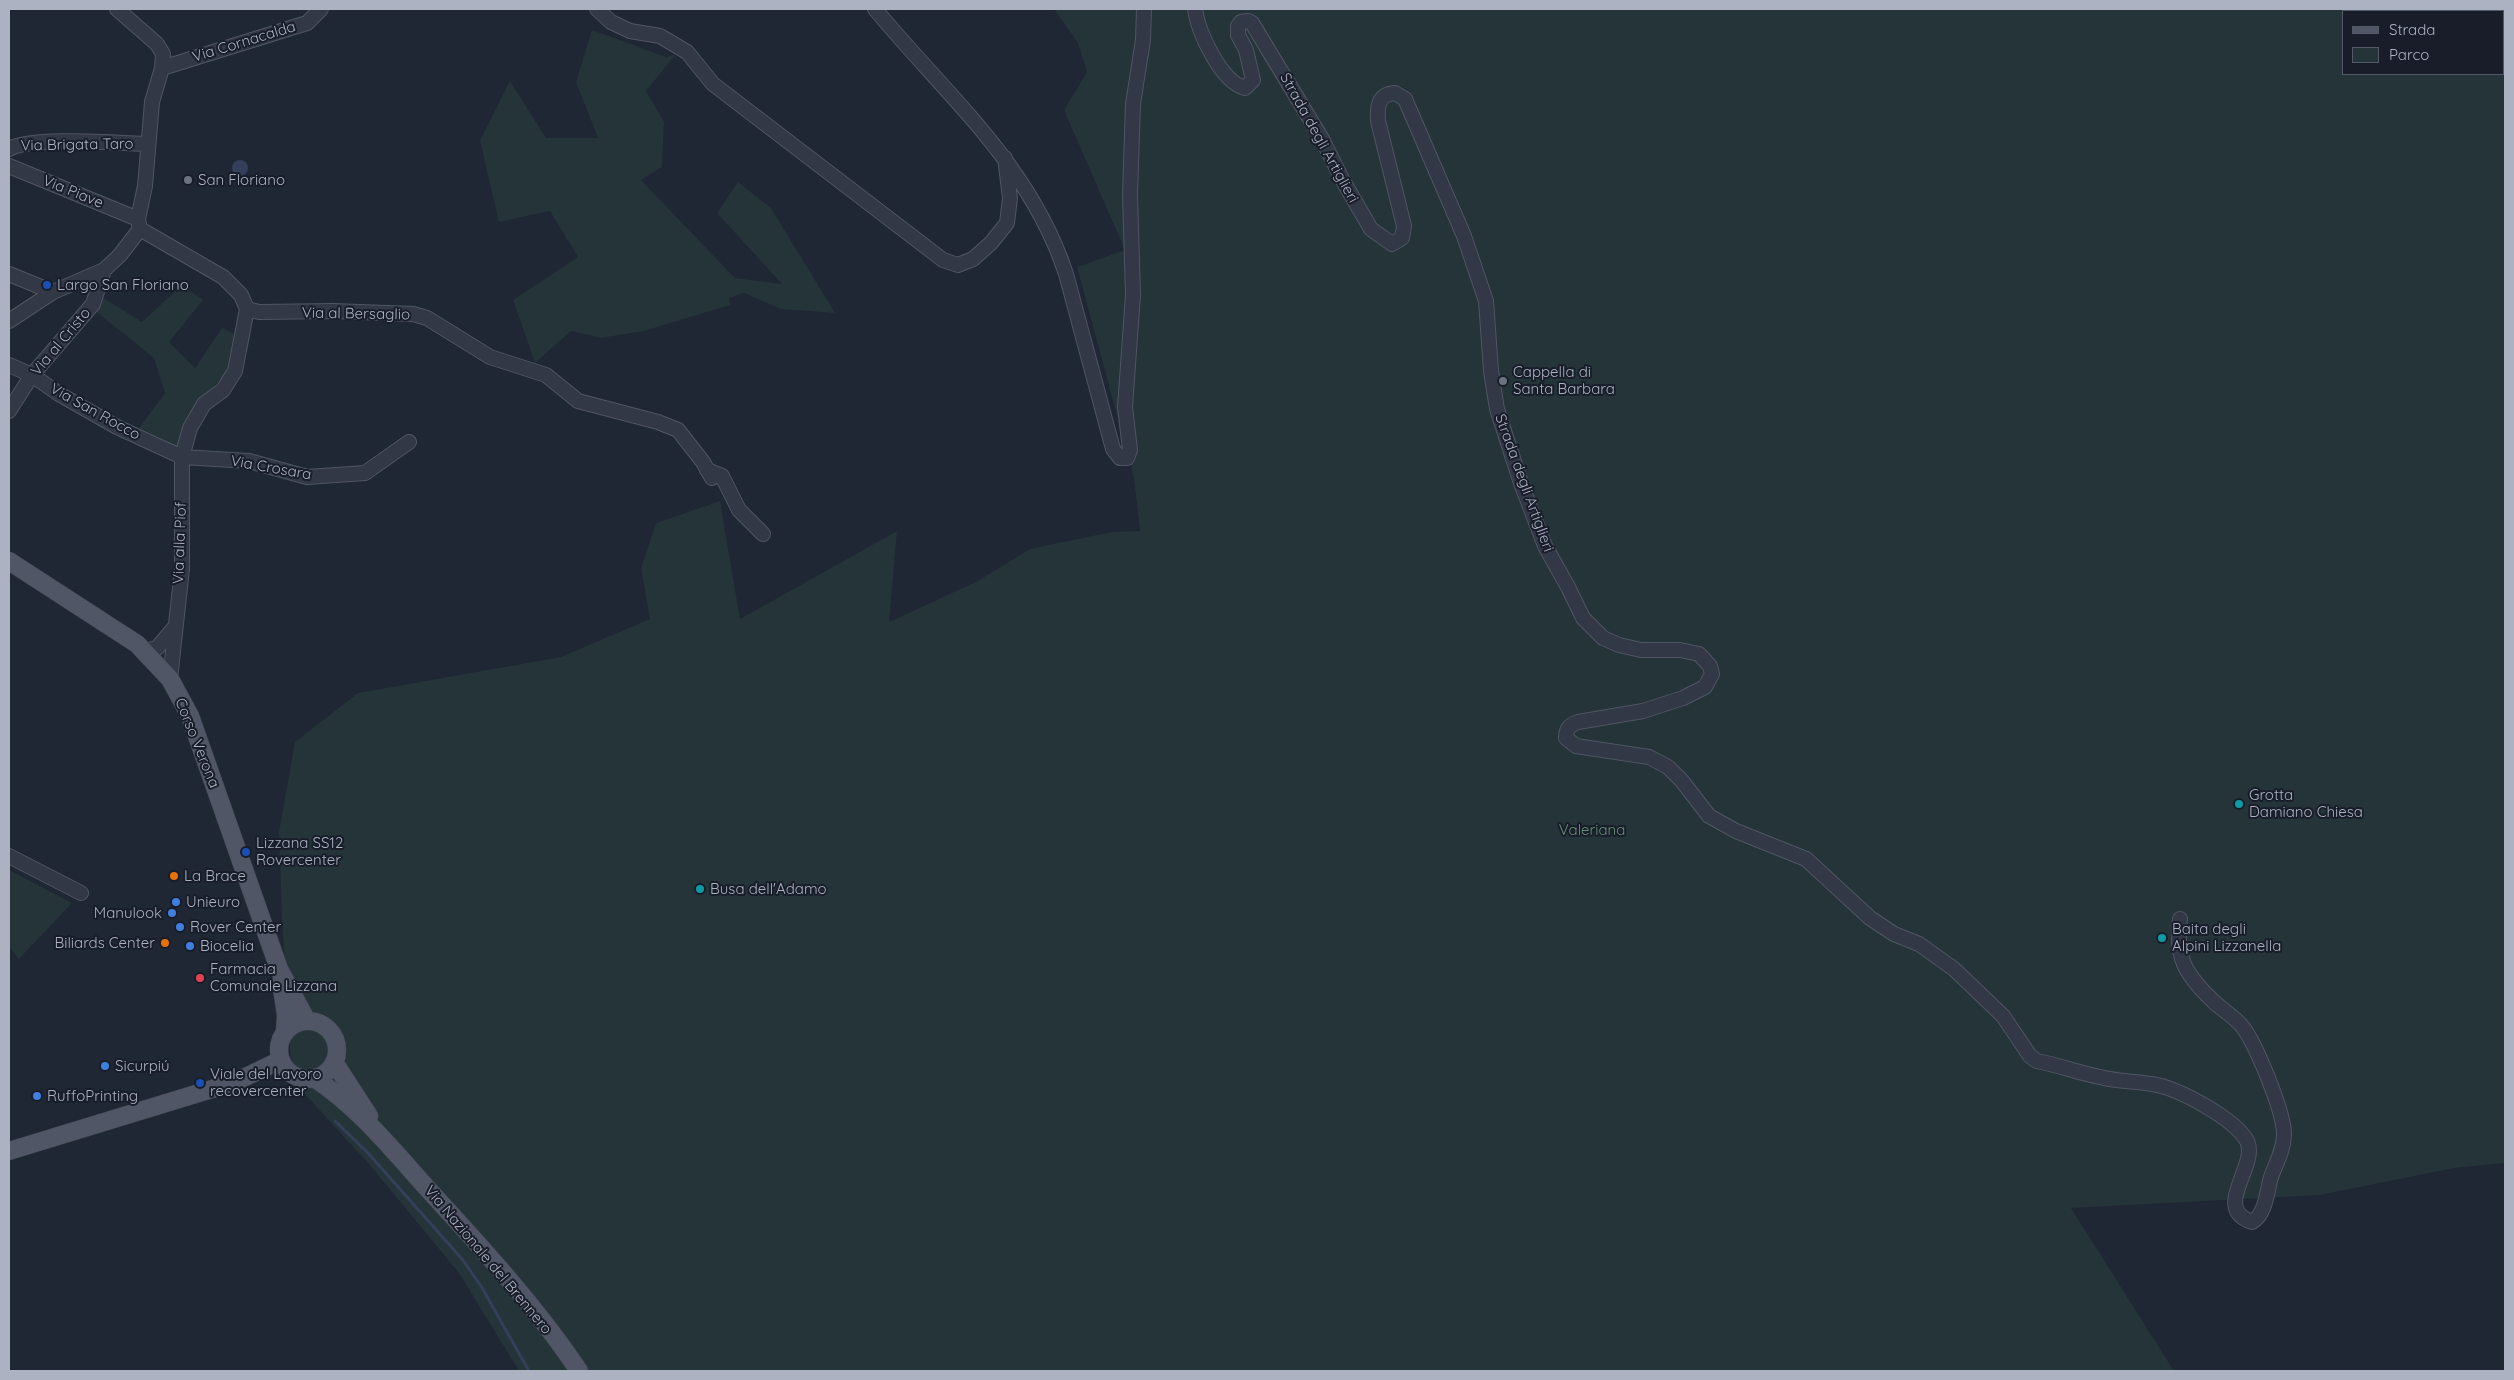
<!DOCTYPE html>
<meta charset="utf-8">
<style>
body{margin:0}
#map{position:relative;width:2514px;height:1380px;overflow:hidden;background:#1f2634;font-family:Quicksand,sans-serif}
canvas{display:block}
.frame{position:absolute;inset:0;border:10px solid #acb2c2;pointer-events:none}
.legend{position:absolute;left:2342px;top:10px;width:162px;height:65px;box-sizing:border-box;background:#181d29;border:1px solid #535966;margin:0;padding:6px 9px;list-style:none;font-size:15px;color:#acb2c2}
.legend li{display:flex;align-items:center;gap:10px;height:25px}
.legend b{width:25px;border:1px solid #535966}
</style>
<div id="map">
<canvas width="2514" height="1380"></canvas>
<div class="frame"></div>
<ul class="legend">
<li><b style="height:6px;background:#505665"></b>Strada</li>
<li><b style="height:14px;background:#243438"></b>Parco</li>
</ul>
</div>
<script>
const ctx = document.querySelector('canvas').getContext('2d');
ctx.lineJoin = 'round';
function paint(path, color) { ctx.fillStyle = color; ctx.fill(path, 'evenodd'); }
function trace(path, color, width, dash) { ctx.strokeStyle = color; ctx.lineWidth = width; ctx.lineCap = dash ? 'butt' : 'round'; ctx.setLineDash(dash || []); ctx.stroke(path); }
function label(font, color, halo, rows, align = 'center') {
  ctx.font = font + ' Quicksand,sans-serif'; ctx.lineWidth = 4; ctx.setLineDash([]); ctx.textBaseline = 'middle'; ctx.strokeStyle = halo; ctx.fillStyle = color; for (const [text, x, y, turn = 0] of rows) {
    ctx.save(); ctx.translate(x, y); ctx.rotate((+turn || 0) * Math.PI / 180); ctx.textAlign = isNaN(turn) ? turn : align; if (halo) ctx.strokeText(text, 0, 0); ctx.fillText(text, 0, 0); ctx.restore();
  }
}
const green = new Path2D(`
 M1054,9h1451v1154l-51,5 -134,27 -249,13 103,163h-1655l-60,-98 -91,-110 -76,-83 -10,-161 -3,-87 16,-90 63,-49 203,-36 89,-38 -9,-51 15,-45 64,-22 20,118 157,-88 -8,91 87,-40 54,-33 81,-17 29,-1 -6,-53 -57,-211 48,-17 -61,-140 23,-38 -9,-29zM2343,11h160v63h-160z
 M592,30l74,27 10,-3 -30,37 18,31 -2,45 -21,13 94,98 47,6 -65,-71 21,-31 33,26 64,105 -54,-4 -37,-16 -15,5 1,7 -86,26 -43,7 -30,-7 -36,32 -22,-63 65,-43 -28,-46 -51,11 -19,-81 30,-60 36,57h52l-22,-56z
 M182,285l21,15 -34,42 26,26 27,-40 12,6 -5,37 -24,24 -27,52 -39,-19 26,-35 -11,-35 -61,-49 9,-12 40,25z
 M9,870l63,33 -53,56 -10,-12z`);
const water = new Path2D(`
 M232 168a8 8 0 1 1 16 0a8 8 0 1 1-16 0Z`);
const stream = new Path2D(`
 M335,1121l33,32 94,106 19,27 48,85`);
const minor = new Path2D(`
 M597,9l14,13 19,9 30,5 27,16 26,32 230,176 15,5 15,-6 18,-16 16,-20 3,-25 -5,-40
 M875,9c71,86 155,155 191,265l47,175 7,9h7l3,-8 -5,-43 8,-112 -3,-100 3,-91 10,-64 1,-31
 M1195,9c3,23 26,73 50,79l8,-8 -7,-30 -8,-15v-9l3,-4 7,-1 4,2 70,116 20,40 29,50 21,15 10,-6 2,-12 -26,-105c-1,-14 0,-27 17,-28l10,6 59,137 22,65 5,70 6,38 25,77 23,60 23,41 15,31 20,20 16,7 22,5h39l19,4 11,12 2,8 -7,13 -22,11 -40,13 -65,11c-9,3 -12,7 -12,16l10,8 73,11 19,10 14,14 27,35 27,15 70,28 64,59 24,16 25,10 35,25 49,47 27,40 7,5c21,4 42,12 63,16 19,5 38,4 57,8 24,5 78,34 90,56 12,25 -36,67 5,81 14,-8 15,-31 19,-45 5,-14 13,-27 13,-43 0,-22 -29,-93 -43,-109 -9,-10 -20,-16 -29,-25 -27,-26 -37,-43 -32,-81
 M162,68l145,-45 14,-14
 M9,149c23,-13 108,-6 138,-5
 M9,166l129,53
 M140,229l83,48 18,18 6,14 -12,62 -12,19 -19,14 -14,24 -8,29v112l-12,110
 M9,274l44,18
 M247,309l12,3 74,-1 80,3 14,4 63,39 56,18 32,26 80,21 20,8 25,32 9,16
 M9,321l44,-29 51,-22 16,-15 20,-26 -2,-10 7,-33 7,-84 10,-34 1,-14 -6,-10 -40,-35
 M9,365l23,10 27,19 58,33 65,30 67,4 58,16 58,-4 44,-31
 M9,411l23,-36 61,-71 11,-34
 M707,470l15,6 17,34 24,24
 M145,651l12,-3 17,-20
 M9,856l72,37`);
const major = new Path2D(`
 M9,561l128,83 33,35 20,37 89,253 28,52
 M281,982l5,33 -1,17
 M279 1050a29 29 0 1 1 58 0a29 29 0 1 1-58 0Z
 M334,1062l35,54
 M314,1078c43,28 78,71 112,109 53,58 109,118 153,184
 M9,1151l226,-69 46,-22`);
const markers = [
 [188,180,5,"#6b7280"],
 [47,285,5,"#1a4fb4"],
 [1503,381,5,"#6b7280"],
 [2239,804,5,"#0f9aa8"],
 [246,852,5,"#1a4fb4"],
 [174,876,5,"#e8710a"],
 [700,889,5,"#0f9aa8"],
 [176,902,5,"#3f7fe0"],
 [172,913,5,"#3f7fe0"],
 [180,927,5,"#3f7fe0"],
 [2162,938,5,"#0f9aa8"],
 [165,943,5,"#e8710a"],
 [190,946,5,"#3f7fe0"],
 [200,978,5,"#e0444e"],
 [105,1066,5,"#3f7fe0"],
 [200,1083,5,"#1a4fb4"],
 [37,1096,5,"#3f7fe0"]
];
const streetNames = [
 ["Via Cornacalda",244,42,-17],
 ["Strada degli Artiglieri",1319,138,61],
 ["Via Brigata Taro",77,145,-1],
 ["Via Piave",73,192,22],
 ["Via al Bersaglio",356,314,1],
 ["Via al Cristo",61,342,-50],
 ["Via San Rocco",95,412,29],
 ["Via Crosara",271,468,10],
 ["Strada degli Artiglieri",1524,483,70],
 ["Via alla Piof",180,543,-88],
 ["Corso Verona",197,743,68],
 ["Via Nazionale del Brennero",488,1260,50]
];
const poiNames = [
 ["San Floriano",198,180],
 ["Largo San Floriano",57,285],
 ["Cappella di",1513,372],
 ["Santa Barbara",1513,389],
 ["Grotta",2249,795],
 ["Damiano Chiesa",2249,812],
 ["Lizzana SS12",256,843],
 ["Rovercenter",256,860],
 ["La Brace",184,876],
 ["Busa dell'Adamo",710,889],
 ["Unieuro",186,902],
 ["Manulook",162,913,"right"],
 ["Rover Center",190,927],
 ["Baita degli",2172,929],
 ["Alpini Lizzanella",2172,946],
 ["Biliards Center",155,943,"right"],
 ["Biocelia",200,946],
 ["Farmacia",210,969],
 ["Comunale Lizzana",210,986],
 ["Sicurpiú",115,1066],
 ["Viale del Lavoro",210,1074],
 ["recovercenter",210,1091],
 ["RuffoPrinting",47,1096]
];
const parkNames = [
 ["Valeriana",1592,830]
];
paint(green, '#243438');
paint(water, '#333f5b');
trace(stream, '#333f5b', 3);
trace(minor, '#505563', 16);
trace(major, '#3c414e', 19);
trace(minor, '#323845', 14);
trace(major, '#505665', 18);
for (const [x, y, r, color] of markers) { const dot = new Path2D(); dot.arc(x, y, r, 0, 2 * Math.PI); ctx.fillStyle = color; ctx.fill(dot); trace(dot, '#181d29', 2); }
label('15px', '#acb2c2', '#181d29', streetNames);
label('15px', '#acb2c2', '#181d29', poiNames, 'left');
label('15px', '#659174', '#181d29', parkNames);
</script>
